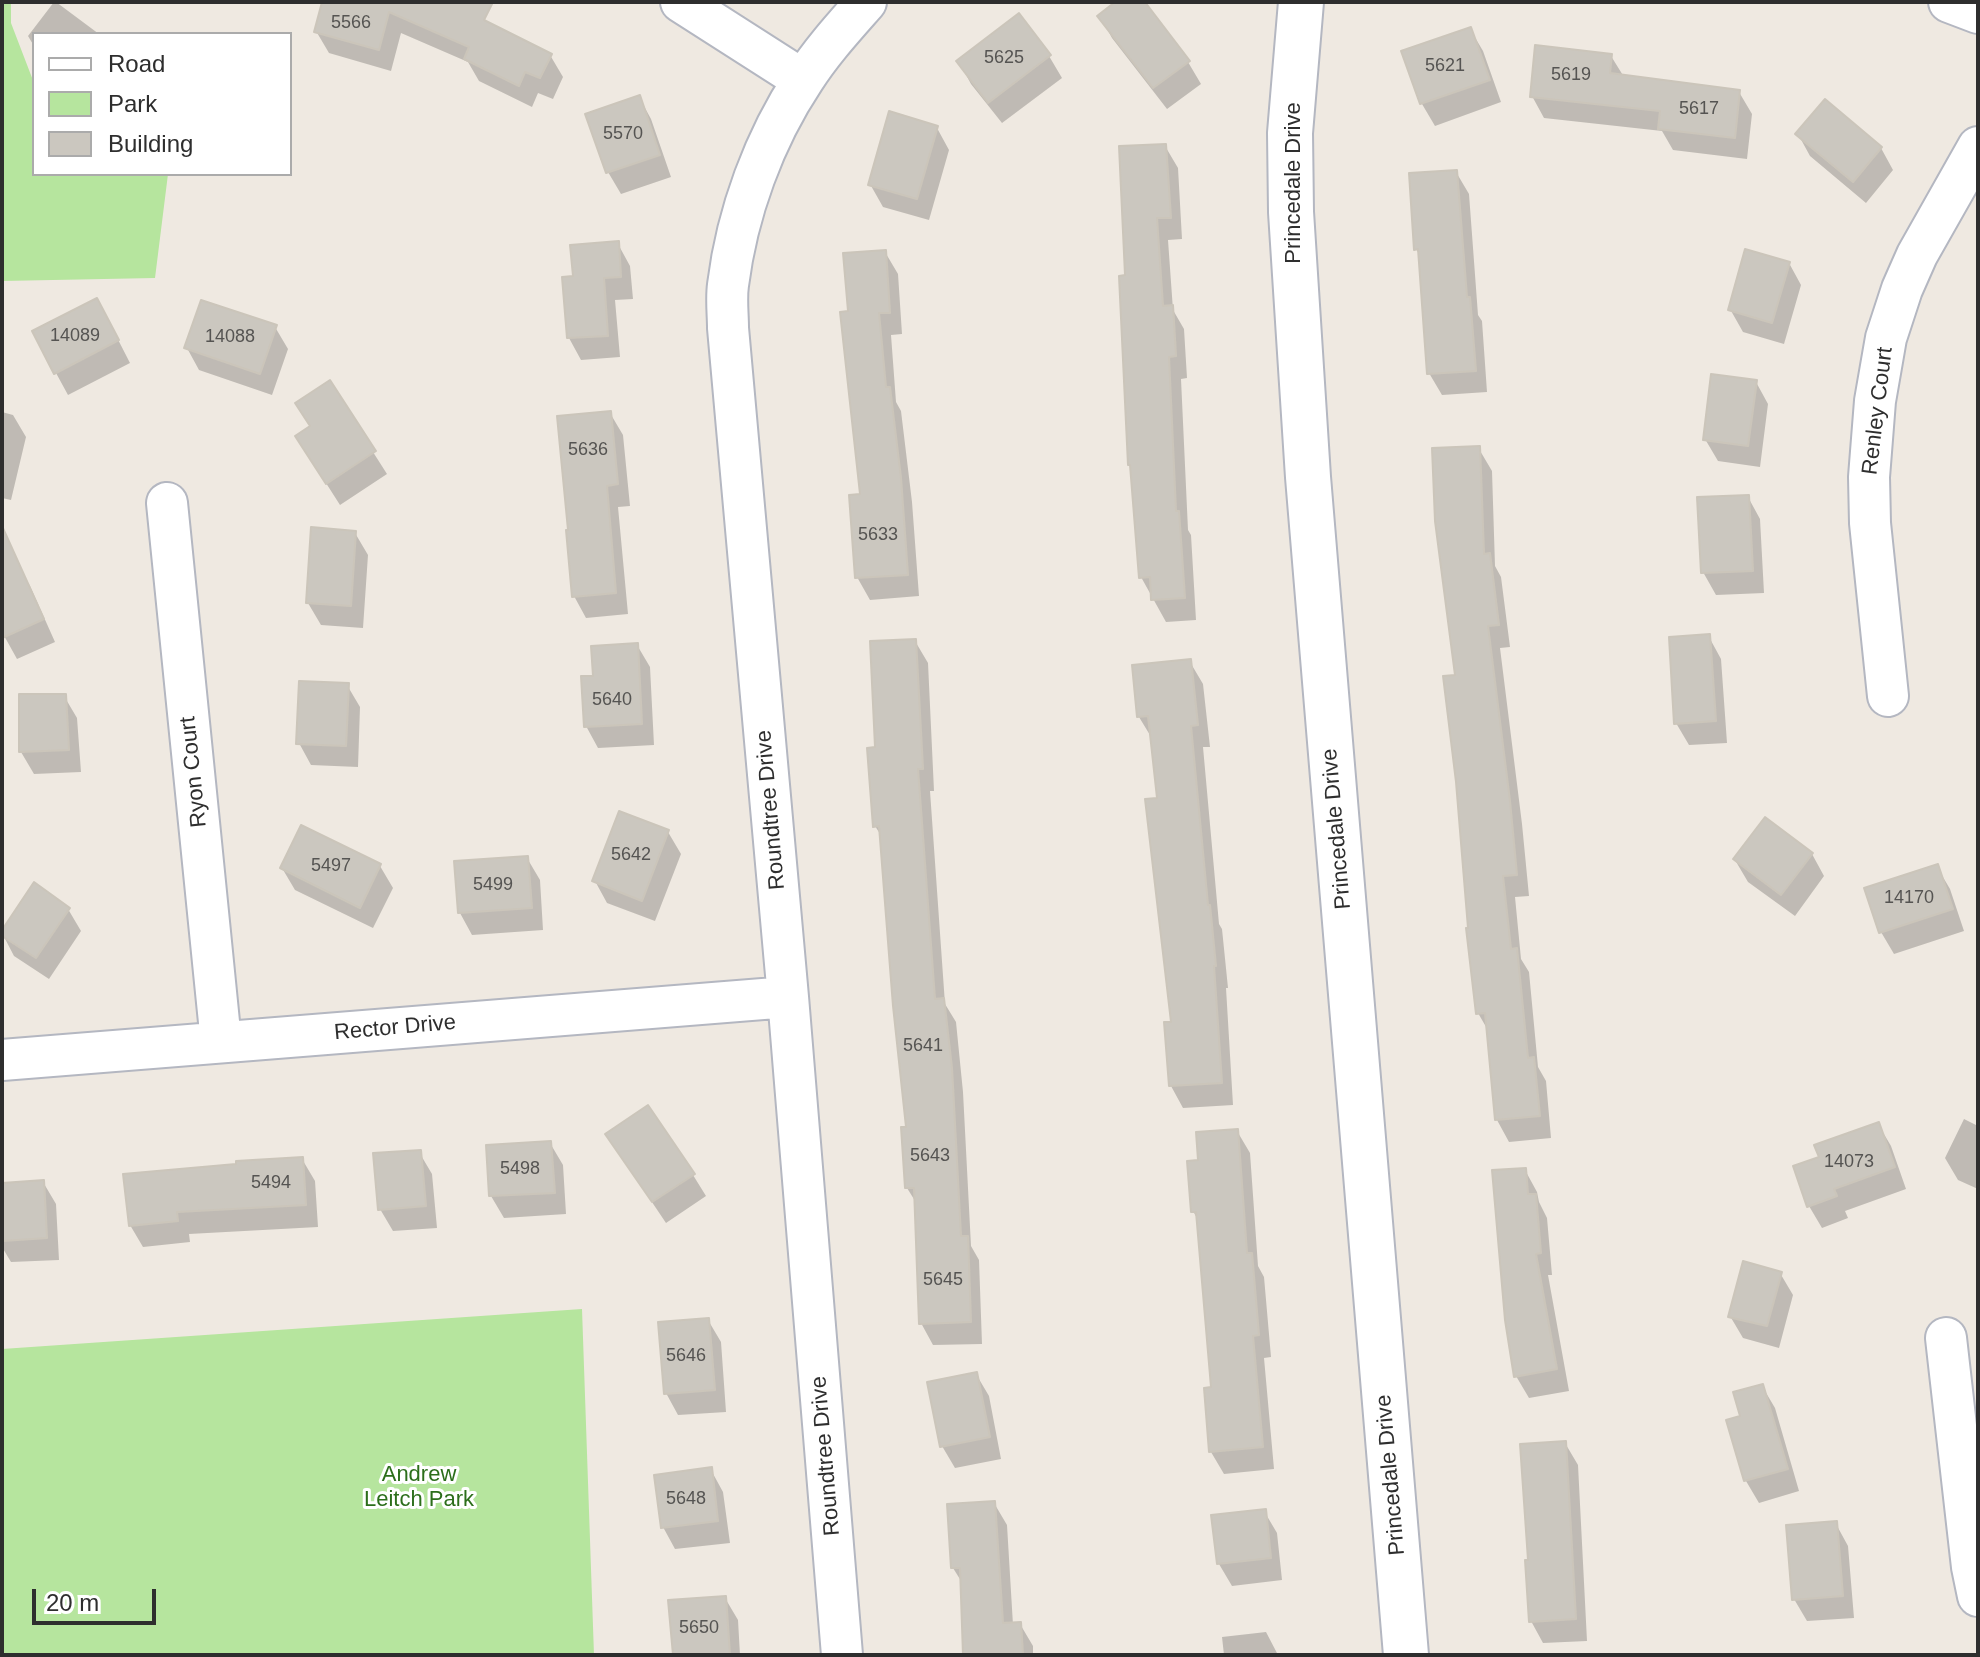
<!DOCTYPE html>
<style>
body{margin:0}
#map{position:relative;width:1980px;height:1657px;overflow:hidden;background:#efe9e1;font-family:Arial,sans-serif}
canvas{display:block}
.frame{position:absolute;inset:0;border:4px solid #2e2e2e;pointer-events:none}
.legend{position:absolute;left:32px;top:32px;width:260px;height:144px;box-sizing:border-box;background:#fff;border:2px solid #ababab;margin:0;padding:10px 14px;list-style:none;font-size:24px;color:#2e2e2e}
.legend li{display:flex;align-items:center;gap:16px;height:40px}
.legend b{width:40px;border:2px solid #ababab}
.scale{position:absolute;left:32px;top:1589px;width:124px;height:36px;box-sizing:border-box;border:4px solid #2e2e2e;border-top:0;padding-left:10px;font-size:24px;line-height:28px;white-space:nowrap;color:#2e2e2e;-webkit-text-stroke:6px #fff;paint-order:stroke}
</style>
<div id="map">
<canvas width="1980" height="1657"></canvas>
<div class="frame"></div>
<ul class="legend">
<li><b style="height:10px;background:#fff"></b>Road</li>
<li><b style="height:22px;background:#b6e59e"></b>Park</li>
<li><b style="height:22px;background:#cbc7bf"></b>Building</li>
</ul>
<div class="scale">20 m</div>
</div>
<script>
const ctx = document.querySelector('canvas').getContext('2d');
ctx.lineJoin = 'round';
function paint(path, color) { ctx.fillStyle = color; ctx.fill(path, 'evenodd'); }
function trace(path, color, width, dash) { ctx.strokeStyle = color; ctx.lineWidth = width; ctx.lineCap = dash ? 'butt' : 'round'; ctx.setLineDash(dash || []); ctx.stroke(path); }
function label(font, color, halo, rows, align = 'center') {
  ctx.font = font + ' Arial,sans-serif'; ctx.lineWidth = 6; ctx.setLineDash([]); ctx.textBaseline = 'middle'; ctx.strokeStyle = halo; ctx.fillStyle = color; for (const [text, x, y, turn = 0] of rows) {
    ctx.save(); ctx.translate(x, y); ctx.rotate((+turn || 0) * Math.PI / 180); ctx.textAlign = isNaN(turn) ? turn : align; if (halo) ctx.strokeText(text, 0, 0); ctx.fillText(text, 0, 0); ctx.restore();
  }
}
const green = new Path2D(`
 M2,2h9v21l23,60v91h134l-13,104 -153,3z
 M582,1309l12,346h-592v-306z`);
const shadow = new Path2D(`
 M54,2h2l43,32h-65v12l-6,-10z
 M325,2h96l129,53 13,22 -10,22 -15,-6 -6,14 -53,-26 -11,-19 -67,-29 -10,38 -62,-18 -13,-22z
 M1118,2h24l46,60 13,22 -34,25 -55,-71 -12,-22z
 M1019,16l30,40 13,22 -60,45 -31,-39 -12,-22z
 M1470,29l13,22 18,51 -66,24 -13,-22 -18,-51z
 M1611,56l13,21 115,15 13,22 -5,45 -74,-9 -11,-19 -118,-13 -12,-22z
 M639,97l12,22 20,58 -50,17 -13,-22z
 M937,128l12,22 -20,70 -46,-13 -13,-23z
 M1798,134l83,14 12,22 -27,33 -56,-47z
 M1165,146l13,22 4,71 -14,1 5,70 11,19 3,49 -6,1 7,151 3,5 5,85 -30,2 -25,-45 -14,-300z
 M1456,172l13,22 9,121 4,6 5,71 -45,3 -13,-22 -8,-116 -5,-8z
 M618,244l12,22 3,33 -18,1 5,57 -39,3 -12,-22 6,-60z
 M885,252l13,22 4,60 -11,1 5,67 5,9 11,91 7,94 -49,4 -13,-23 6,-81 -13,-183z
 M1789,263l12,22 -17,59 -41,-12 -13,-23z
 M109,322l21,41 -62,32 -12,-22z
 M275,327l13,22 -16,46 -73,-25 -12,-22z
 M1756,382l12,22 -8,63 -42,-6 -13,-22z
 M329,383l58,91 -47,31 -30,-47 1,-30z
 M2,412l11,3 13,22 -15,63 -9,-2z
 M610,413l13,22 7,71 -12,1 10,107 -42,4 -12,-22z
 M1479,449l13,22 3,95 6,11 9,70 -10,1 22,176 7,72 -14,1 6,62 8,13 9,95 8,14 5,57 -42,4 -12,-22 -8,-88 -11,-19 -8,-84 -13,-253z
 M1748,497l12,22 4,74 -48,2 -13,-23z
 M355,533l13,22 -5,73 -42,-3 -13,-22z
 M17,564l13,22 25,56 -38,17 -15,-27v-61z
 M1709,637l12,22 6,84 -38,2 -13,-22z
 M915,641l13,22 6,128h-4l15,213 11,18 7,70 8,154 8,14 3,84 -49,1 -12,-22 -4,-119 -10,-16 1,-59 -26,-292 -7,-11 2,-77z
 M637,645l13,22 4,78 -56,3 -12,-22z
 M1190,662l13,22 7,63h-7l16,177 3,5 6,59h-2l7,117 -50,3 -12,-22 2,-63 -14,-223 -6,-60 -14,-23z
 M347,685l13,22 -2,60 -47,-2 -12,-22z
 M21,696h43l13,22 4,54 -47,2 -13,-22z
 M668,832l13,22 -26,67 -48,-18 -12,-22z
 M1812,854l12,22 -29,40 -47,-34 -13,-22z
 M527,858l13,22 3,50 -71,5 -12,-22z
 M380,866l13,22 -20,40 -78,-38 -13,-22z
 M1937,867l13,22 14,42 -70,23 -13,-22z
 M68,909l13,22 -32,48 -35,-23 -12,-23z
 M1964,1119l14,7v63l-20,-9 -13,-22z
 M1878,1124l13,22 15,43 -61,22 3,7 -26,10 -13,-22 12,-48z
 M1237,1131l13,22 8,113 6,11 7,80 -7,1 10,111 -50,5 -13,-22 2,-63 -14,-167 -6,-11 7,-49z
 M550,1143l13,22 3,49 -62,4 -13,-22z
 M419,1152l13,22 5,54 -44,3 -13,-22z
 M621,1156l72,19 13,21 -40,27z
 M302,1159l13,22 3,46 -129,7 1,8 -47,5 -13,-22z
 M1525,1170l12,22 2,10 8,16 5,57h-4l21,116 -40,7 -13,-22z
 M43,1182l13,22 3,56 -48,2 -9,-15v-62z
 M1780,1273l13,22 -14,53 -36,-10 -13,-22z
 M708,1320l13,22 5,70 -48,3 -12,-22z
 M976,1374l13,22 12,63 -46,9 -13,-22z
 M1762,1386l13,22 24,83 -40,12 -13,-22 -17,-60 13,-3z
 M1565,1443l13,22 9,176 -44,2 -12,-22 -1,-59z
 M711,1470l12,22 7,51 -55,6 -12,-22z
 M994,1503l13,22 6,100 7,-1 13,22v9h-68l-2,-71 -10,-16z
 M1264,1511l13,22 5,47 -50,6 -13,-22z
 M1836,1524l12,22 6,72 -47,3 -13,-22z
 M725,1598l13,22 2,35h-65z
 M1266,1632l12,23h-54l-2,-18z`);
const building = new Path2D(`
 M322,2h171l-9,18 68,34 -12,24 -15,-6 -6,14 -55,-27 5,-12 -80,-35 -10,38 -65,-18z
 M1115,2h30l45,59 -37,27 -56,-72z
 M1019,13l32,42 -63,48 -32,-42z
 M1471,27l19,53 -70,24 -19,-53z
 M1535,45l77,9 -2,19 130,17 -5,48 -77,-9 2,-18 -130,-14z
 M640,95l20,60 -54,18 -21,-59z
 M1825,99l57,48 -29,35 -58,-48z
 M889,111l49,15 -21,73 -49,-14z
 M1166,144l5,74h-14l6,88 10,-1 3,51 -7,1 7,154h3l6,87 -34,2 -1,-23 -11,1 -9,-113h-2l-9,-189 6,-1 -6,-129z
 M1457,170l10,127h3l6,74 -49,3 -9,-125 -4,1 -5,-77z
 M619,241l2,36 -17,1 4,58 -41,2 -5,-61 11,-1 -3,-31z
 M1745,249l45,13 -18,61 -44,-13z
 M886,250l4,63h-11l7,74h4l11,91 7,97 -53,3 -6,-83 11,-1 -20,-182 8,-1 -5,-58z
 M97,298l22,42 -65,34 -22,-43z
 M201,300l76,25 -17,49 -76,-26z
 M1711,374l46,6 -9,66 -45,-6z
 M330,380l46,71 -50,33 -31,-48 15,-10 -15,-23z
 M611,411l7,73 -11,2 9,107 -44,4 -6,-67h2l-11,-114z
 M1480,446l4,108 6,-1 9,72 -11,1 22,175 7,74 -14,1 8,73 6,-1 11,110 6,-1 6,59 -45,4 -10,-107 -9,1 -10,-86h2l-12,-146 -13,-106 12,-1 -20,-154 -3,-73z
 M1749,495l4,76 -52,2 -4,-76z
 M2,526l42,93 -42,19z
 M311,527l45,4 -5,75 -45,-3z
 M1710,634l6,87 -42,3 -5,-87z
 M916,639l7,130h-5l17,230 9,-1 8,70 9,168h7l3,86 -52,2 -5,-136h-9l-4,-61h5l-13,-121 -14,-180 -6,1 -6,-79 8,-1 -5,-106z
 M638,643l4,81 -58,3 -3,-51h12l-2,-30z
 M1191,659l7,66 -7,1 17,179h2l6,61h-2l8,117 -53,3 -5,-64h7l-26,-223 12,-1 -9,-82 -11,1 -5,-52z
 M299,681l50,2 -3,63 -50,-2z
 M19,694h47l3,56 -50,2z
 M619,811l50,19 -27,71 -50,-20z
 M1765,817l48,36 -32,42 -48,-36z
 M301,825l80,39 -21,44 -80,-40z
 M528,856l4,52 -74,5 -4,-52z
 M1938,864l15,45 -74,24 -15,-45z
 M34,882l36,26 -34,50 -34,-22v-6z
 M648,1105l47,69 -43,28 -47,-68z
 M1879,1122l16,45 -61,22 3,7 -30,11 -14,-41 26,-9 -5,-12z
 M1238,1129l9,124h5l7,82 -6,1 10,111 -54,5 -5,-64 7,-1 -15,-175h-5l-4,-51 11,-1 -2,-28z
 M551,1141l4,52 -66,3 -3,-51z
 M421,1150l5,56 -48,4 -5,-57z
 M303,1157l3,48 -129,7 1,9 -49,5 -6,-52 113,-10v-3z
 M1526,1168l2,26h8l5,59 -5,1 21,115 -43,8 -9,-57 -13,-150z
 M44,1180l3,58 -45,3v-58z
 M1743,1261l39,11 -15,54 -39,-9z
 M709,1318l6,72 -51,4 -6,-72z
 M977,1372l13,65 -50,10 -13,-65z
 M1763,1384l25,85 -44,12 -18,-61 14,-4 -7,-24z
 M1566,1441l10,178 -47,3 -4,-62h3l-8,-116z
 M712,1467l6,54 -57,7 -7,-53z
 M995,1501l8,122 18,-1 2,33h-60l-3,-87h-9l-4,-64z
 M1266,1509l5,49 -54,6 -6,-49z
 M1837,1521l6,75 -51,4 -6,-75z
 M726,1596l4,59h-57l-5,-55z`);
const minor = new Path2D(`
 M681,2l122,78
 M1949,2l29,11
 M167,503l54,539
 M1888,696l-18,-173 -1,-46 6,-76 11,-63 16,-49 15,-34 61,-108
 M2,1060l786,-63
 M1946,1338l26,229 6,29
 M842,1655l-54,-658 -60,-669c0,-14 -2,-29 0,-43 9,-72 36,-146 76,-206 18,-28 40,-52 62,-77`);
const tertiary = new Path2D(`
 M1301,2l-11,131 1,79 17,265 98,1178`);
const numberNames = [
 ["5566",351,23],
 ["5625",1004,58],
 ["5621",1445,66],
 ["5619",1571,75],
 ["5617",1699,109],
 ["5570",623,134],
 ["14089",75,336],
 ["14088",230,337],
 ["5636",588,450],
 ["5633",878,535],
 ["5640",612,700],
 ["5642",631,855],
 ["5497",331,866],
 ["5499",493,885],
 ["14170",1909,898],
 ["5641",923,1046],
 ["5643",930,1156],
 ["14073",1849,1162],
 ["5498",520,1169],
 ["5494",271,1183],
 ["5645",943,1280],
 ["5646",686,1356],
 ["5648",686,1499],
 ["5650",699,1628]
];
const streetNames = [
 ["Princedale Drive",1294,183,-90],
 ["Renley Court",1878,411,-83],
 ["Ryon Court",194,772,-96],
 ["Roundtree Drive",771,810,-95],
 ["Princedale Drive",1337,829,-95],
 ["Rector Drive",395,1028,-5],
 ["Roundtree Drive",826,1456,-95],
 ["Princedale Drive",1391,1475,-95]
];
const parkNames = [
 ["Andrew",419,1475],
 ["Leitch Park",419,1500]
];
paint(green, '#b6e59e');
paint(shadow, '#0003');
paint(building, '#cbc7bf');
trace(building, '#cbc5ba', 2);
trace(minor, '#b4b7c1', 44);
trace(tertiary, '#b4b7c1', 48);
trace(minor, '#fff', 40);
trace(tertiary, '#fff', 44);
label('18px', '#555452', null, numberNames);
label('22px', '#2e2e2e', '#fff', streetNames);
label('22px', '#2c6e1b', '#fff', parkNames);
</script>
